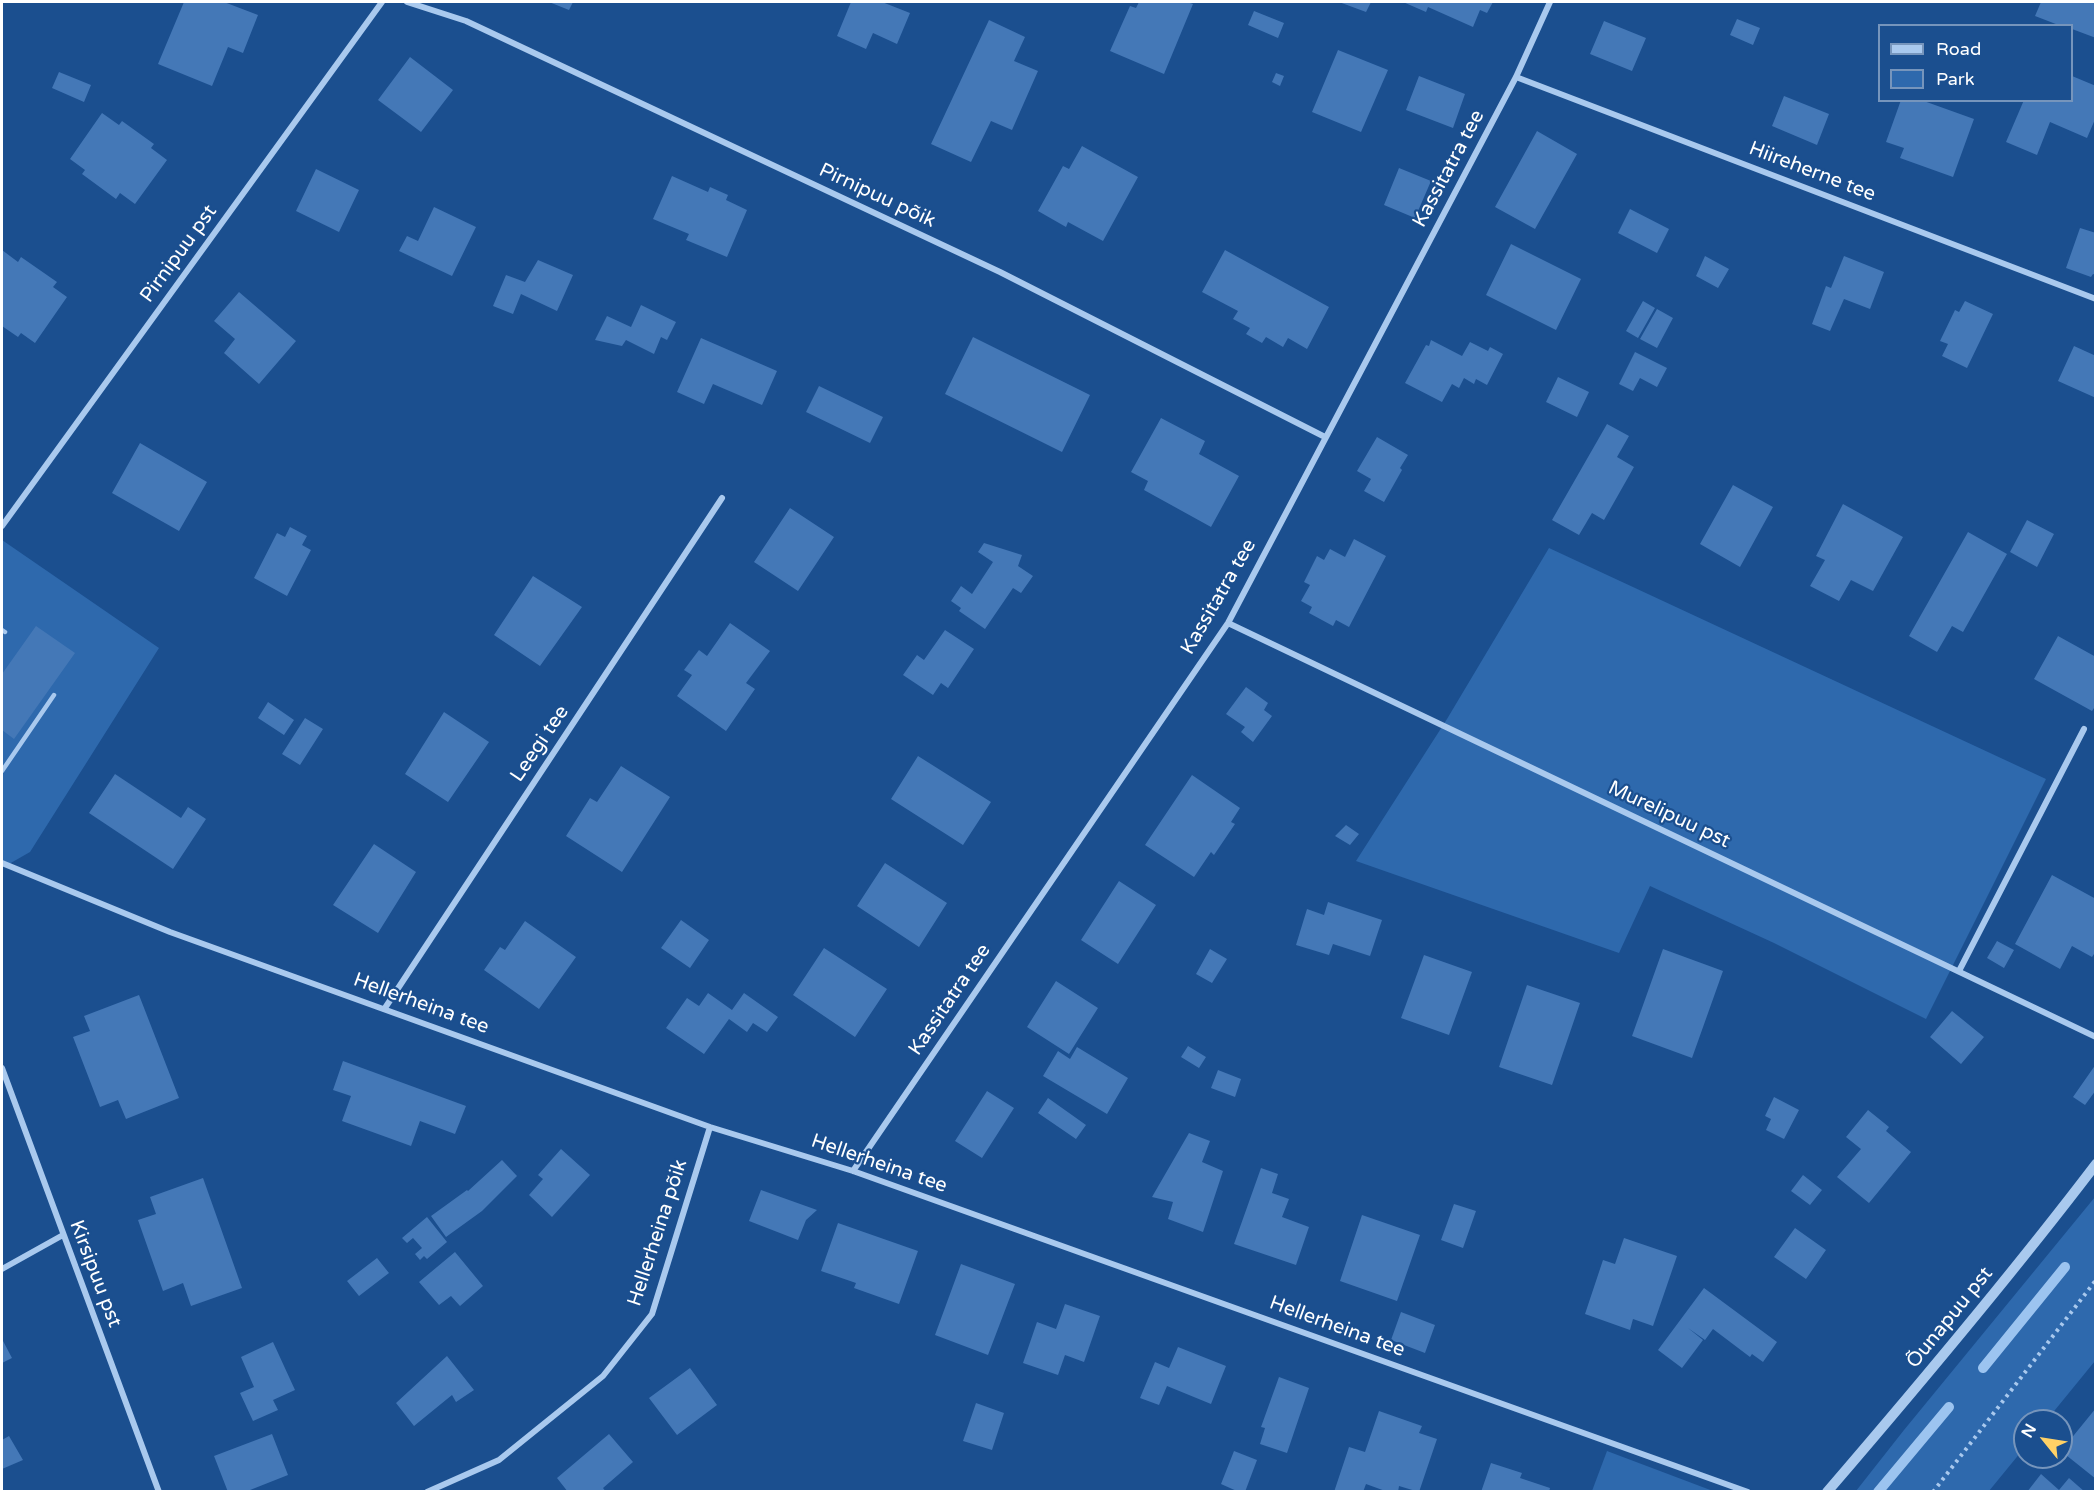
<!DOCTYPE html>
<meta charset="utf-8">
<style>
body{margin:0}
#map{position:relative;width:2097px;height:1493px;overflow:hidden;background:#1b4f8f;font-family:"Varela Round",sans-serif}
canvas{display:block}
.frame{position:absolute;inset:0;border:3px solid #fff;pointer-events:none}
.legend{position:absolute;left:1878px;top:24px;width:195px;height:78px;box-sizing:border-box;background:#1b4f8f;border:2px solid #7695bc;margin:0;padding:8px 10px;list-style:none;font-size:18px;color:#fff}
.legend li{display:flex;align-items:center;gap:12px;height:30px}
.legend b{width:30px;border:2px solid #7695bc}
.north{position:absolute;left:2013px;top:1409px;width:60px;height:60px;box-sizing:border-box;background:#1b4f8f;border:2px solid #7695bc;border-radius:50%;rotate:300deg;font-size:16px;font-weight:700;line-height:24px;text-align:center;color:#fff}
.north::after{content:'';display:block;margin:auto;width:21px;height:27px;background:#ffd166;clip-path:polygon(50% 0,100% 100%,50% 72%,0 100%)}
</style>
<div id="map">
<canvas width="2097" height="1493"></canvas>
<div class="frame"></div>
<ul class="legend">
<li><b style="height:8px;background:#a9c9ee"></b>Road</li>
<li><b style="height:16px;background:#2e69ad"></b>Park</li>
</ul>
<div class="north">N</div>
</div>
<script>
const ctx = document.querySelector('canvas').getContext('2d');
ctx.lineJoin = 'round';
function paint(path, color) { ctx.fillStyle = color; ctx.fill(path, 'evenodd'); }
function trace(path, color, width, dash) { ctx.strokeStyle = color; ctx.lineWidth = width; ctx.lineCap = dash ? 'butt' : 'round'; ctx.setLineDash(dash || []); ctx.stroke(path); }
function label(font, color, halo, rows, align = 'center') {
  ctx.font = font + ' "Varela Round",sans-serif'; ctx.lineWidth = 4.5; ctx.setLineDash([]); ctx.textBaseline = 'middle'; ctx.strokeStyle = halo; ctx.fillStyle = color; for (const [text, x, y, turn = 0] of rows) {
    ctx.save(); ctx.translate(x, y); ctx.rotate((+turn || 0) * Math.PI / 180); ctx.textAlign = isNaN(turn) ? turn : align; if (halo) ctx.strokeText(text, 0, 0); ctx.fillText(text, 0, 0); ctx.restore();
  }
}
const green = new Path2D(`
 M2,540l157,108 -129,204 -28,16z
 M1549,548l497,231 -120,240 -152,-76 -124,-57 -31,67 -263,-92 91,-142z
 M2095,1197v164l-49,60h-21v26l-36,44h-133l48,-61z
 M1607,1451l106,40h-121z`);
const stream = new Path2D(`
 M1983,1368l82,-101
 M1878,1492l71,-85`);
const building = new Path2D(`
 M184,2h40l34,13 -15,38 -15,-6 -16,39 -54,-22z
 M549,2h24l-4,8z
 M851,2h31l28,11 -13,31 -24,-11 -7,16 -29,-13z
 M1139,2h48l6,2 -29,70 -54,-23 20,-45 6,2z
 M1339,2h32l-5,10z
 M1403,2h90l-6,11 -7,-3 -7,17 -45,-20 -2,5z
 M2041,2h55v36l-24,-9v-3h-11l-26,-10z
 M1254,11l30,12 -6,15 -30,-13z
 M1737,19l23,9 -7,17 -23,-10z
 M989,20l36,17 -11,24 24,10 -26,59 -21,-9 -20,41 -40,-18z
 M1604,21l42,17 -14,33 -42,-17z
 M1338,50l50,20 -27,62 -49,-20z
 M410,57l43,33 -32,42 -43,-32z
 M59,72l32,13 -7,17 -32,-14z
 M1276,73l8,3 -4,10 -8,-4z
 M1419,76l46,18 -12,34 -47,-18z
 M2072,76l24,10v31l-9,21 -37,-16 -13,33 -31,-13 18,-42h48z
 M1784,96l45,18 -12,31 -45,-19z
 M1901,100h20l53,19 -21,58 -53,-19 4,-10 -18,-6z
 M102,113l17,12 3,-4 32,23 -3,4 16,12 -32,44 -15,-11 -4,6 -34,-25 3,-4 -15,-11z
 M1537,131l40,23 -42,75 -40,-22z
 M1082,146l56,31 -35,64 -35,-19 -2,5 -28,-16 25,-45 6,3z
 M1399,168l32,13 -16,37 -31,-13z
 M316,169l43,21 -20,42 -43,-21z
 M672,176l36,16 2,-5 18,8 -2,5 21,10 -20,47 -41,-17 3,-6 -36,-15z
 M434,207l42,20 -24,49 -53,-25 8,-15 11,5z
 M1630,209l39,20 -12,24 -39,-20z
 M2080,228l16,5v42l-3,-1 -2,3 -25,-9z
 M1511,244l70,35 -25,51 -70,-35z
 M2,250l16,12 3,-5 36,25 -4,5 14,10 -32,46 -14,-10 -3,4 -16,-11z
 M1225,250l104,57 -22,42 -19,-11 -5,9 -17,-10 -4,6 -16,-9 4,-6 -17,-9 5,-8 -36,-19z
 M1705,256l24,13 -11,19 -22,-12z
 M1844,256l40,16 -14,37 -26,-10 -14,32 -18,-7 14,-38 5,2z
 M538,260l35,15 -16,36 -36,-17 -8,20 -20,-8 13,-31 19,7z
 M239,292l57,49 -37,43 -35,-31 11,-14 -21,-18z
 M1643,301l12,7 -17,30 -12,-7z
 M1965,301l28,13 -26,54 -25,-12 6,-12 -8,-3 15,-31 4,2z
 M641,305l35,17 -9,18 -6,-3 -7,17 -28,-14 -4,6 -27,-6 12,-24 24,11z
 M1657,309l16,9 -16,30 -17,-9z
 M973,337l117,58 -28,57 -117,-58z
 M701,338l76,33 -15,34 -49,-21 -9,20 -27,-12z
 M1431,340l31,16 8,-14 18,9 2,-4 13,7 -16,31 -11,-6 -2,5 -10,-6 -5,10 -7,-4 -10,18 -37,-19 21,-38 3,1z
 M2074,346l22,10v42l-38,-17z
 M1635,352l32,16 -10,19 -17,-9 -7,13 -14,-7z
 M1558,377l31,15 -12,25 -31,-15z
 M819,386l64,31 -13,26 -64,-31z
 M1161,418l44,23 -6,13 40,22 -28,51 -67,-37 4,-9 -17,-9z
 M1607,424l22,12 -12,21 17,10 -30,53 -12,-7 -13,22 -27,-15z
 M1377,437l31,18 -8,13 2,2 -18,32 -20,-11 7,-12 -14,-8z
 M140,443l67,39 -28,49 -67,-38z
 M1733,485l40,22 -33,60 -40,-23z
 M1843,504l60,33 -30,54 -22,-11 -12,21 -29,-15 15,-26 -9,-4z
 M790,508l44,29 -36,54 -44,-29z
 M2027,520l27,14 -17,33 -27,-15z
 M290,527l17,9 -5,9 9,5 -24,46 -33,-18 23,-45 8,4z
 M1968,532l39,22 -44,78 -11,-6 -15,26 -28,-16z
 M1354,539l32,17 -37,71 -13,-7 -3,6 -24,-13 3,-6 -11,-6 9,-16 -6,-3 13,-26 7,4 6,-11 15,8z
 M984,543l38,12 -4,11 15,10 -12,17 -8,-5 -28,41 -26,-18 2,-3 -10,-7 10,-15 11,8 21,-32 -15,-10z
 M533,576l49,31 -42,59 -46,-31z
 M730,623l40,28 -24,32 9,6 -29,42 -49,-35 15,-21 -8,-5 15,-20 8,6z
 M36,626l39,27 -61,86 -12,-9v-56z
 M945,630l29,19 -26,39 -7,-5 -8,12 -30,-20 14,-20 7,5z
 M2058,636l38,21v48l-4,6 -58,-32z
 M1246,687l22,16 -4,7 8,6 -19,26 -12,-10 4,-5 -19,-13z
 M268,702l26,18 -10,15 -26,-17z
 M444,712l45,30 -41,60 -43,-28z
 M305,718l18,11 -23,36 -18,-11z
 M918,756l73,46 -28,43 -72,-46z
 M621,766l49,31 -48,75 -56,-36 24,-38 7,4z
 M115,774l66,44 7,-11 18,12 -33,50 -84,-56z
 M1192,775l48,33 -9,14 4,2 -21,31 -3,-3 -17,25 -49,-32z
 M1346,825l13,9 -9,11 -15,-9z
 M374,844l42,28 -38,61 -45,-28z
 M885,863l62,40 -28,44 -62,-41z
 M2052,875l44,24v52l-4,6 -20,-11 -12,23 -45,-25z
 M1119,881l37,24 -38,59 -37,-24z
 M1328,902l54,18 -12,36 -37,-12 -4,11 -33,-10 11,-36 17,6z
 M681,920l28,20 -19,28 -29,-20z
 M525,921l51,36 -37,52 -55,-39 16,-23 5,3z
 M1997,941l17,9 -10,18 -17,-10z
 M824,948l63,41 -32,48 -62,-42z
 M1210,949l17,10 -15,24 -16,-9z
 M1663,949l60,22 -31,87 -60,-22z
 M1424,955l48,17 -23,63 -48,-17z
 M1056,981l42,27 -29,46 -42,-27z
 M1527,985l53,18 -28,82 -53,-18z
 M708,993l24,17 12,-17 34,24 -11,15 -14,-9 -6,9 -18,-13 -25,35 -38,-26 21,-30 12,8z
 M139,995l40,103 -53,21 -8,-19 -18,7 -27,-70 17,-6 -6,-15z
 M1952,1011l32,26 -23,27 -31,-27z
 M1188,1046l18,11 -7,11 -18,-11z
 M1077,1047l51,31 -21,36 -64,-38 15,-25 12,8z
 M343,1061l123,45 -11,28 -35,-13 -9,25 -69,-25 9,-25 -18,-6z
 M2096,1064v26l-11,15 -12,-8z
 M1218,1070l23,9 -6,18 -24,-9z
 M987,1091l27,17 -32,50 -27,-17z
 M1774,1097l25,13 -15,29 -18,-9 5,-11 -6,-3z
 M1048,1098l38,27 -10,14 -38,-26z
 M1868,1110l21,17 -3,4 25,21 -42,51 -32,-26 24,-28 -15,-12z
 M1189,1133l21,8 -8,21 21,9 -20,61 -35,-13 5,-17 -21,-5z
 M561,1149l29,26 -38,42 -23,-22 14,-16 -5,-4z
 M502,1160l15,16 -35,35 -36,26 -15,-21 36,-26 1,1z
 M1261,1168l17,6 -6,19 17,6 -7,18 27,10 -13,38 -62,-21z
 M1803,1175l19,15 -12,15 -19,-14z
 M203,1178l39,110 -51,18 -8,-23 -20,8 -25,-71 18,-6 -6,-17z
 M761,1190l56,20 -11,10 -8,20 -49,-19z
 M1454,1204l22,7 -13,37 -22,-8z
 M1362,1215l58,20 -23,66 -57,-20z
 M427,1217l20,25 -20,17 -3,-3 -4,4 -5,-6 7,-6 -9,-10 -6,5 -5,-5z
 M838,1223l80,28 -19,53 -45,-16 2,-5 -35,-12z
 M1795,1228l31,22 -20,29 -32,-22z
 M1624,1238l53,18 -24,70 -20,-7 -3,11 -45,-16 18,-54 12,4z
 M455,1252l28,34 -23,20 -9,-10 -12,9 -20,-23z
 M377,1258l12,15 -30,23 -12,-15z
 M961,1264l54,20 -27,71 -53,-20z
 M1704,1288l73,54 -14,20 -11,-8 -2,3 -37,-28 -8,11 -17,-12 15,12 -21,28 -24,-18z
 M1065,1304l35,12 -16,46 -19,-7 -7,20 -35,-12 14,-41 19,7z
 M1401,1312l34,13 -10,28 -34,-13z
 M2,1339l10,19 -10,5z
 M273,1342l22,48 -22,10 5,10 -25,11 -13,-28 14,-6 -13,-30z
 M1178,1347l48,19 -15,38 -44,-18 -8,19 -19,-7 15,-36 14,6z
 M447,1356l27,34 -18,12 -4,-7 -38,31 -18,-23z
 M690,1368l27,37 -40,30 -28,-37z
 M1279,1377l30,11 -22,65 -27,-9 5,-16 -4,-1z
 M976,1403l28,10 -12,37 -29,-9z
 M2096,1408v71l-35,-28z
 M1379,1411l43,15 -3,7 18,6 -18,53 -20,-6 -1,6h-10l-22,-8 -3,8h-29l15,-45 16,5z
 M272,1434l16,41 -43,17h-17l-14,-36z
 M609,1434l24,28 -30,26 3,4h-38l-11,-14z
 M9,1436l14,24 -21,9v-29z
 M1234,1451l23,9 -12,32h-6l-18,-8z
 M1491,1463l31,10 -2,5 30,10 -1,4h-68z
 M2041,1474l18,16 10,-12 16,14h-58z`);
const path = new Path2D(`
 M1933,1492l163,-212`);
const service = new Path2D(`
 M2,630l3,2
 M2,771l52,-76`);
const minor = new Path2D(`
 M407,2l59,19 534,251 325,165
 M1516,77l580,222
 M2,526l380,-524
 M1228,623l868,414
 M2,863l168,69 540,195 143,44 895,321
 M1959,971l125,-242
 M385,1008l337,-510
 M2,1068l157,424
 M853,1171l375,-548 288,-546 34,-75
 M2,1269l61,-34
 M427,1492l72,-32 104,-84 49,-62 58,-187`);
const tertiary = new Path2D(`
 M1827,1492c92,-107 183,-215 269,-328`);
const streetNames = [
 ["Kassitatra tee",1449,169,-62],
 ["Hiireherne tee",1812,172,21],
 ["Pirnipuu põik",877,196,25],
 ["Pirnipuu pst",179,254,-54],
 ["Kassitatra tee",1219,597,-60],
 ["Leegi tee",540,744,-56],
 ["Murelipuu pst",1669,815,25],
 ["Kassitatra tee",950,1000,-56],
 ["Hellerheina tee",421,1004,20],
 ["Hellerheina tee",879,1164,19],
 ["Hellerheina põik",658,1233,-72],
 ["Kirsipuu pst",95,1274,69],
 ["Õunapuu pst",1950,1318,-51],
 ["Hellerheina tee",1337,1327,20]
];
paint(green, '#2e69ad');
trace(stream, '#9cc4f0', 10);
paint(building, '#4478b7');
trace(path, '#a9c9ee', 4, [3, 4.5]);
trace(service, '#a9c9ee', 4.5);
trace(minor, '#a9c9ee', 6);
trace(tertiary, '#a9c9ee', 10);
label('20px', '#fff', '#1b4f8f', streetNames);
</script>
